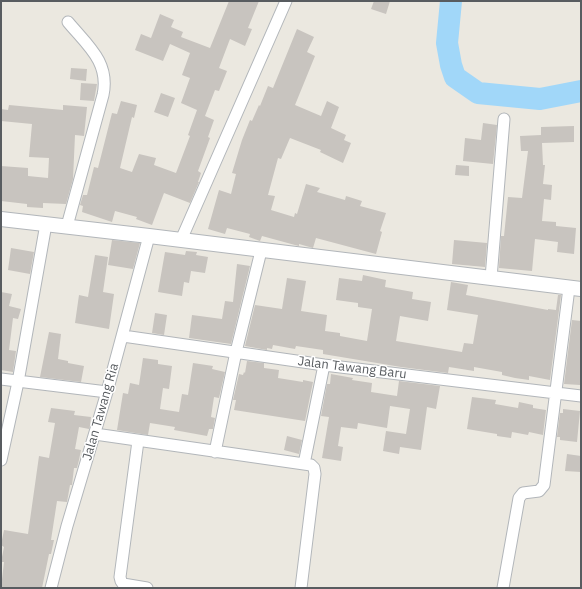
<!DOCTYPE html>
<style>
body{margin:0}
#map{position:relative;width:582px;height:589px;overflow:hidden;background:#ebe8e0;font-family:"IBM Plex Sans",sans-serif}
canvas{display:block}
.frame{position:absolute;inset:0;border:2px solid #585c60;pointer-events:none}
</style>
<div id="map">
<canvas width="582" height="589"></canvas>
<div class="frame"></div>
</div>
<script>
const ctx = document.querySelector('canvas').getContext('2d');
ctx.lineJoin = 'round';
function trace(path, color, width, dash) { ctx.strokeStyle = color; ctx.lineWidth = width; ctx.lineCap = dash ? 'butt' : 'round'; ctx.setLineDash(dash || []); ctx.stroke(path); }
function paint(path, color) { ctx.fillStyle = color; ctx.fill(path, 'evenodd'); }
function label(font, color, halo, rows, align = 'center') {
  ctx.font = font + ' "IBM Plex Sans",sans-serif'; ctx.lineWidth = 3; ctx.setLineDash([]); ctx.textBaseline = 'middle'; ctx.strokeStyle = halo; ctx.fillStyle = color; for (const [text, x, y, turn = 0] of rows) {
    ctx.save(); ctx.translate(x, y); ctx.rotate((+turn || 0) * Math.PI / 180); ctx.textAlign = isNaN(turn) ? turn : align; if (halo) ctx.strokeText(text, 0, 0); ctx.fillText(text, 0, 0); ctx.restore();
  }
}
const river = new Path2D(`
 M451,1l-4,42 4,22 4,12 23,16 62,6 41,-8`);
const building = new Path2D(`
 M229,1h30l-11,27 4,1 -7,17 -15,-7 -11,29 8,3 -8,20 -4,-1 -10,26 9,4 -6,17 2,1 -12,33 3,2 -3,9h1l-9,21 -26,-10 -12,32 -16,-6 1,-2 -22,-6 -3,11 -30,-10 1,-6 -3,-1 3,-10h4l7,-28 4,1 14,-55 5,1 4,-13 16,4 -3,13 -2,-1 -12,51 12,4 7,-18 17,4 -2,7 22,8 14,-37 -2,-1 9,-25 -16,-7 9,-25 -8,-3 8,-22 -20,-9 -7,17 -28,-11 6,-16 10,4 9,-24 14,6 -3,7 12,5 -2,5 29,11z
 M374,1h16l-4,13 -15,-5z
 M297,29l17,8 -7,15 8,4 -20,49 26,11 6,-15 12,6 -8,21 15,7 -2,5 7,3 -8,20 -23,-11 1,-2 -31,-12 -9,21 -3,-1 -10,37 7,1 -4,14 23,7 1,-4 2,1 9,-30 14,4 -3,4 28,8 1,-4 16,5 -2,5 26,7 -6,18 2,1 -6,22 -60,-16 -3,10 -14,-4v2l-4,-1 -33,-9 -2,5 -11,-4 1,-3 -23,-6 -2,6 -17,-5 11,-39 12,4 5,-20 -4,-1 10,-33 8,-20 2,1 7,-16 1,1 8,-20 5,2z
 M71,68l16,1 -1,12 -16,-2z
 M81,83l16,1 -3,17 -14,-1z
 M161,93l14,5 -7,19 -14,-5z
 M9,105l54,5v-5l24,2 -3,29 -9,-1 -2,44 -7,25 -23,-1v5l-16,-1v-3l-26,-3v-35l27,2v8l20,2 1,-20 -20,-1 3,-33 -31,-3v-12l7,1z
 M483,123l14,2 -4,39 -30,-3 2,-23 16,2z
 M574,126v16l-32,1 1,22h2l-2,19 9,1 -1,15 -7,-1 -2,22 14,1v4l20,2 -2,26 -17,-2 1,-10 -23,-3 -3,32 -33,-3 2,-32h3l4,-39 14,1 6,-47h-7l-1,-15 21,-1v-8z
 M456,165l13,1v10l-14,-1z
 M112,240l28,3 -7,26 -25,-4z
 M454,240l33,3 -2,24 -33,-3z
 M11,248l23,4 -4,22 -22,-4z
 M186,251l11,1 -1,3 12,2 -3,16 -14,-2 -2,12 -5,-1 -2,14 -24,-4 7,-40 20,3z
 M95,255l13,2 -5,35 11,2 -5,35 -34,-6 4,-28 9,2z
 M237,264l13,2 -19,78 -42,-6 3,-23 30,4 3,-18 8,1z
 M363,275l23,5 -1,7 28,5 -1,7 19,3 -3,19 -28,-5 -4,25 66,11 2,-9 9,1 5,-29 -31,-5 4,-28 17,3 -2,10 82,15v-1l8,1 2,-15h3l-11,85 -21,-4v4l-14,-2 -13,-3v-3l-28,-5v4l-25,-4 -1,6 -47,-6 -78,-13v-4l-27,-4 -1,3 -22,-4 -1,4 -5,-1v2l-22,-4 10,-41 27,4 5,-31 19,3 -5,30 26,4 -2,16 15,2v3l27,5 5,-32 -14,-2v-4l-22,-3 3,-22 23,3z
 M1,292l11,2 -3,12 12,3 -3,10 -5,-1 -4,32 7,1 -3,21 -12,-2z
 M155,313l12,2 -3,20 -12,-2z
 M572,320l9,1v52l-1,12 -16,-1z
 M49,332l12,2 -3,25 10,2v2l16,3 -3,16 -41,-5z
 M143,358l15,2v4l14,2 -3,23 -6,-1 -3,21 19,3 3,-18 6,1 5,-32 20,3 -1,3 13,3 -6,26 -5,-1 -3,20 4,1 -2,11h-4l-2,7 -33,-6 1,-3 -25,-4 -2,12 -31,-5 6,-37 5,1 2,-11 9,2z
 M247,361l17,2v5l15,2 -1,8 25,4v-2l10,2 -8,39 -71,-11 2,-10h-3l6,-26 4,1 1,-3 1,1z
 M331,374l22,4 -1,2 20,3 -1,9 26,4 2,-15 41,5 -4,23 -9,-2 -6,43 -21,-3 -1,7 -16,-3 3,-20 20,3 4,-25 -20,-3 -3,22 -29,-5 -1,6 -16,-2 -3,19 5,1 -2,14 -19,-3 7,-41 -8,-1 6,-32h3z
 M472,397l24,3 -1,4 23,4 1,-6 14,3v3l13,2 -3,25 -14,-3 -1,3 -16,-3 -1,6 -14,-2v-2l-30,-5z
 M51,408l24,3 -1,4 17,2 -1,9 -1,3 -10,-2 -4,22 6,1 -2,10 -2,8h-3l-2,17h-2l-3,17 -10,-1 -6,39h3l-3,14h-2l-7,34h-41l3,-26h-3l3,-15 -3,-2 3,-15 24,4 11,-78 10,2 6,-35 -7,-1z
 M563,409l17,2 -3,31 -17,-2v-3h-3l3,-24h3z
 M287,436l15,4 -3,14 -15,-4z
 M567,454l14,2v16l-16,-1z`);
const minor = new Path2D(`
 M67,226l36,-131c7,-33 -16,-50 -35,-73
 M181,240l105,-239
 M491,278l13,-159
 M123,336l201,29 257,31
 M1,379l106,13
 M95,434l216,31 3,3 1,6 -14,114
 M138,441l-18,136 1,4 2,3 24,4
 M215,452l21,-100 25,-101
 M1,460l17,-78 28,-158
 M304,464l20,-99
 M51,588l16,-62 40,-134 42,-156
 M503,588l16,-90 4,-5 16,-2 5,-6 25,-197`);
const tertiary = new Path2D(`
 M1,219l148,17 432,53`);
const streetNames = [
 ["Jalan Tawang Baru",352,368,7],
 ["Jalan Tawang Ria",101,412,-74]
];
trace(river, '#a1d7f9', 22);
paint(building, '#c8c4bf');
trace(minor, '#b2b6ba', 13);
trace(tertiary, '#b2b6ba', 16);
trace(minor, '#fff', 11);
trace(tertiary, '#fff', 14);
label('13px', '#585c60', '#fff', streetNames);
</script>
